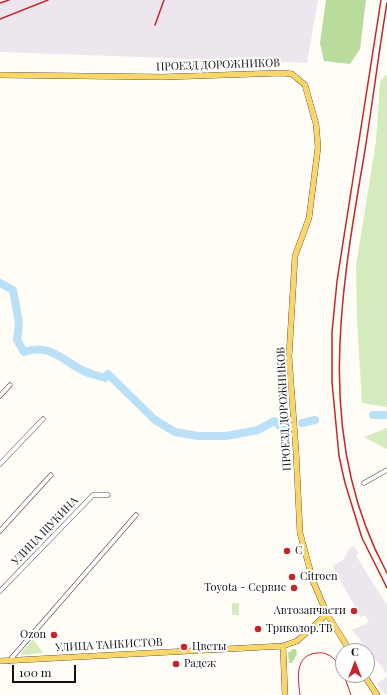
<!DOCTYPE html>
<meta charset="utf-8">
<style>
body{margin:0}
#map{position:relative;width:387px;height:695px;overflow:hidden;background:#fffdf5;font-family:"Playfair Display",serif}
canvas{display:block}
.north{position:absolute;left:335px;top:643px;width:40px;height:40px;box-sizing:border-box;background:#fff;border:1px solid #a0a0a0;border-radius:50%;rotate:0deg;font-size:11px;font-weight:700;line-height:16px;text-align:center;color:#111}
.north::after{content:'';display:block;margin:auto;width:14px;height:18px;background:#c4262e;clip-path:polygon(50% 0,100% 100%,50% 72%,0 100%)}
.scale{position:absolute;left:12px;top:665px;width:64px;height:18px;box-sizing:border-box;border:2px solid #111;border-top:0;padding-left:5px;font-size:12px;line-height:14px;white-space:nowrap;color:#111;-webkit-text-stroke:3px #fff;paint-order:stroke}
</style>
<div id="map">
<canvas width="387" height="695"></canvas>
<div class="north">С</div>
<div class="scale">100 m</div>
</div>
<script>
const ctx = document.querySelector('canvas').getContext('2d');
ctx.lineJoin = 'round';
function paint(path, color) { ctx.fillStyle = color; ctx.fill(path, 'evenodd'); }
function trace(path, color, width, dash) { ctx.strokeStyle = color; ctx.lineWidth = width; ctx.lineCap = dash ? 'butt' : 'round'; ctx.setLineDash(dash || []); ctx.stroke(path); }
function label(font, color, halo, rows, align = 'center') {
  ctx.font = font + ' "Playfair Display",serif'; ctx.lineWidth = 4; ctx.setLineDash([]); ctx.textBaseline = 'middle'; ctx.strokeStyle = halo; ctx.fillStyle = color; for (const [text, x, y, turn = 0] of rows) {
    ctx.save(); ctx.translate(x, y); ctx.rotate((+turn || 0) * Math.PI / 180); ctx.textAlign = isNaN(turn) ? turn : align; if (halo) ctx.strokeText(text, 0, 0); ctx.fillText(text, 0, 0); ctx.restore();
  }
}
const industrial = new Path2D(`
 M0,0h318l-11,63 -307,-11z
 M354,546l5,8 -3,2 31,49v69l-35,-44 17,-8 -4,-7 -4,2 -29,-51 11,-6 6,-11z
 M387,676v19h-1l-9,-11z`);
const green = new Path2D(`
 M387,74v333l-25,-4 -5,-84 -1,-53 20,-125 4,-60z
 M387,428v21l-23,-12z
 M232,603h7v12h-7z
 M33,639l10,14 -22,2 1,-3z`);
const forest = new Path2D(`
 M326,0h40l-6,49 -10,15 -26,-3 -4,-18z
 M293,649h3l1,5 -5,9h-3l-1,-10z`);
const river = new Path2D(`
 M0,283l13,7 6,33 -2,17 7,12c24,-8 35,5 54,16 8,5 18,7 27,10l3,-4 47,46 20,12 23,4h28l32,-6 16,-9 7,6 6,-1
 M373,415h14
 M302,423l13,-3`);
const minor = new Path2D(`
 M0,396l10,-11
 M0,464l43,-45
 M364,483l23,-13
 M0,531l51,-56
 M0,591l93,-96h15
 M9,661l127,-146`);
const major = new Path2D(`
 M0,75l163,2 119,-4 10,1 13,11 11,39 2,23 -9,71 -14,38 -6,101 7,94 4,82 13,48 14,33 23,37
 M283,646l2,49
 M0,661l283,-15 14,-5 30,-27
 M364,675l13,20`);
const tram = new Path2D(`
 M300,695c-2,-16 -6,-40 17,-42 6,-1 12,1 17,6 8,8 13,25 17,36`);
const rail = new Path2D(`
 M381,0l-44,281 -5,51v50l7,74 6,27 17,55 25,50
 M0,3l9,-3
 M387,3c-9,53 -15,106 -24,159 -24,139 -47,281 24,411
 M0,19l48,-19
 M155,25l9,-25`);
const markers = [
 [287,551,4,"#c4262e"],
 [292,577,4,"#c4262e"],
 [294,588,4,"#c4262e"],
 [354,611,4,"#c4262e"],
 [258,629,4,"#c4262e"],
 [54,635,4,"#c4262e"],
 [184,647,4,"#c4262e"],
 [176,664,4,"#c4262e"]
];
const streetNames = [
 ["ПРОЕЗД ДОРОЖНИКОВ",218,65,-2],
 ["ПРОЕЗД ДОРОЖНИКОВ",284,409,-93],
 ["УЛИЦА ЩУКИНА",45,531,-46],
 ["УЛИЦА ТАНКИСТОВ",109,645,-3]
];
const poiNames = [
 ["С",295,551],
 ["Citroen",300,577],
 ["Toyota - Сервис",286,588,"right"],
 ["Автозапчасти",346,611,"right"],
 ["Триколор.ТВ",266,629],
 ["Ozon",46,635,"right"],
 ["Цветы",192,647],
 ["Радеж",184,664]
];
paint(industrial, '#eee6ef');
paint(green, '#d5ebbd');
paint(forest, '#b9dc9c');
trace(river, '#b9e0f7', 8);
trace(minor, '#444', 5);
trace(major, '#222', 6);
trace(minor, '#fff', 4);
trace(major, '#f9d66b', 5.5);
trace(tram, '#c4262e', 1);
trace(rail, '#c4262e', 1.5);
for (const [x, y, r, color] of markers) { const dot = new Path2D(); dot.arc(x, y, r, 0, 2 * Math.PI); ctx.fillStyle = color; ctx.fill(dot); trace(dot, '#fff', 1.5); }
label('11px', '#111', '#fff', streetNames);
label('11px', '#111', '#fff', poiNames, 'left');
</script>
